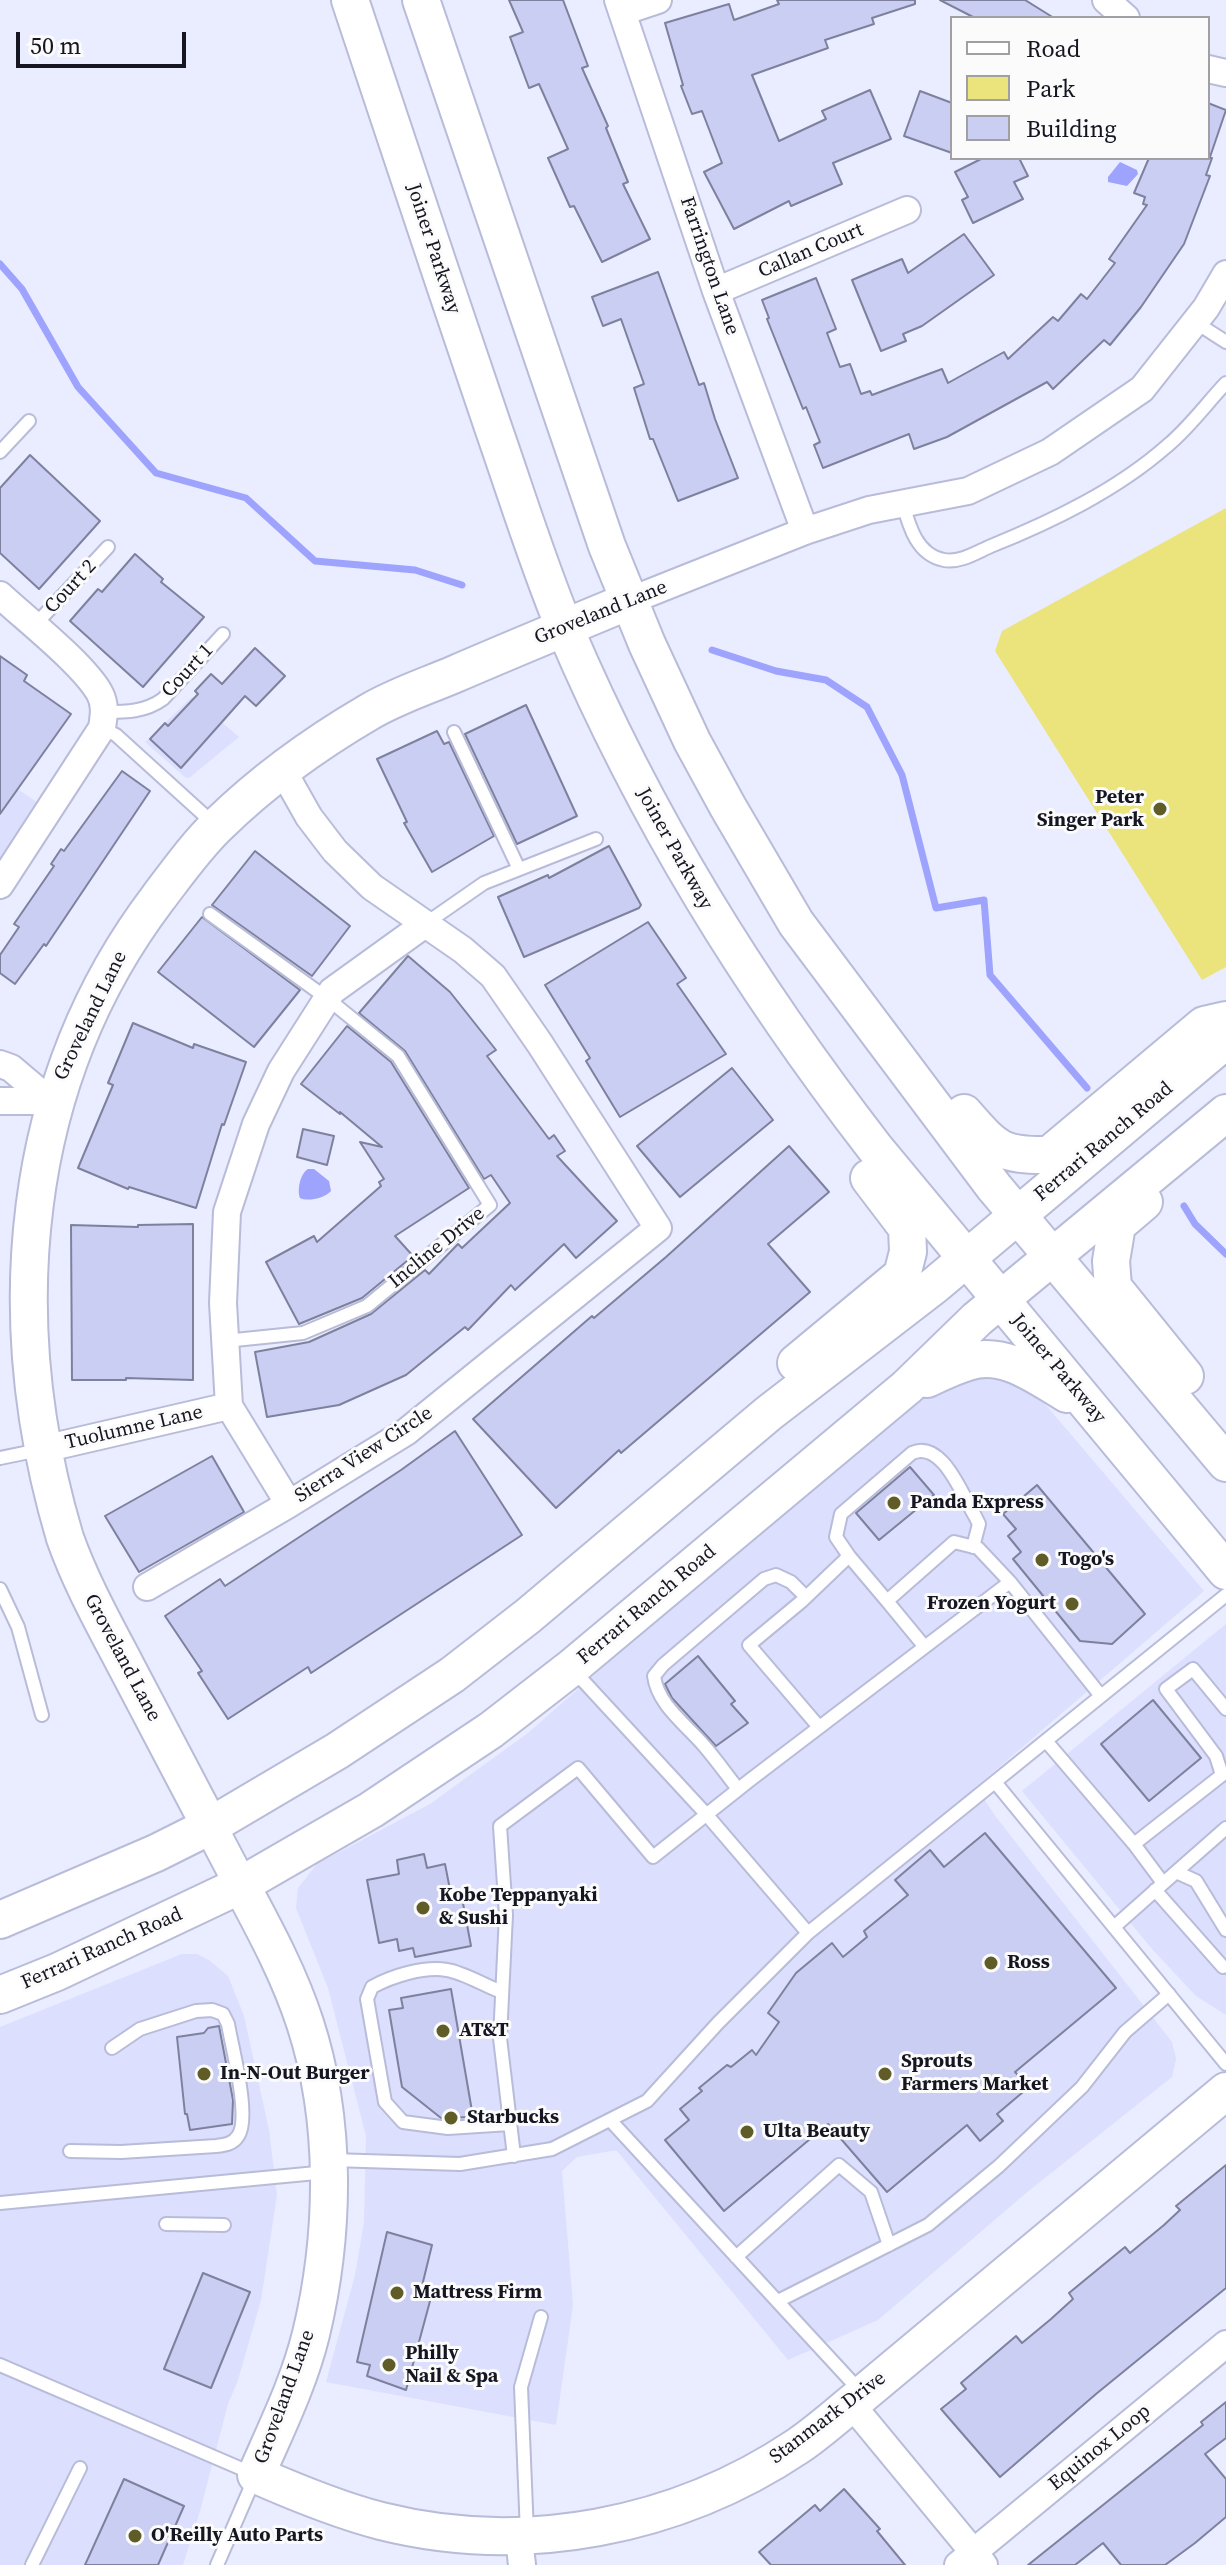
<!DOCTYPE html>
<style>
body{margin:0}
#map{position:relative;width:1226px;height:2565px;overflow:hidden;background:#eaecff;font-family:"Source Serif 4",serif}
canvas{display:block}
.legend{position:absolute;left:950px;top:16px;width:260px;height:144px;box-sizing:border-box;background:#fbfbfb;border:2px solid #9f9fa4;margin:0;padding:10px 14px;list-style:none;font-size:24px;color:#151621}
.legend li{display:flex;align-items:center;gap:16px;height:40px}
.legend b{width:40px;border:2px solid #9f9fa4}
.scale{position:absolute;left:16px;top:32px;width:170px;height:36px;box-sizing:border-box;border:4px solid #151621;border-top:0;padding-left:10px;font-size:24px;line-height:28px;white-space:nowrap;color:#151621;-webkit-text-stroke:6px #fbfbfb;paint-order:stroke}
</style>
<div id="map">
<canvas width="1226" height="2565"></canvas>
<ul class="legend">
<li><b style="height:10px;background:#fff"></b>Road</li>
<li><b style="height:22px;background:#ebe47d"></b>Park</li>
<li><b style="height:22px;background:#cacef3"></b>Building</li>
</ul>
<div class="scale">50 m</div>
</div>
<script>
const ctx = document.querySelector('canvas').getContext('2d');
ctx.lineJoin = 'round';
function paint(path, color) { ctx.fillStyle = color; ctx.fill(path, 'evenodd'); }
function trace(path, color, width, dash) { ctx.strokeStyle = color; ctx.lineWidth = width; ctx.lineCap = dash ? 'butt' : 'round'; ctx.setLineDash(dash || []); ctx.stroke(path); }
function label(font, color, halo, rows, align = 'center') {
  ctx.font = font + ' "Source Serif 4",serif'; ctx.lineWidth = 6; ctx.setLineDash([]); ctx.textBaseline = 'middle'; ctx.strokeStyle = halo; ctx.fillStyle = color; for (const [text, x, y, turn = 0] of rows) {
    ctx.save(); ctx.translate(x, y); ctx.rotate((+turn || 0) * Math.PI / 180); ctx.textAlign = isNaN(turn) ? turn : align; if (halo) ctx.strokeText(text, 0, 0); ctx.fillText(text, 0, 0); ctx.restore();
  }
}
const built = new Path2D(`
 M192,697l47,40 -50,41 -4,-1 -40,-35z
 M0,777l51,35 -51,77z
 M974,1369l54,15 176,207 -228,196 20,30 176,225 4,17 -4,18 -146,116 -148,127 -90,40 -171,-209h-6l-34,6 -15,14 11,134 -17,120 -230,-43 29,-107 9,-53 2,-86 -38,-148 -32,-80 2,-20 19,-24 113,-60 98,-71 108,-95 277,-234 25,-17z
 M1226,1624v391l-30,-19 -44,-47 -130,-158z
 M182,1954h15l12,6 19,16 16,40 25,114 8,65 -16,105 -23,80 -10,24 -28,107 -17,54h-183v-538z`);
const green = new Path2D(`
 M1226,508v459l-24,13 -207,-329 7,-20z`);
const water = new Path2D(`
 M1120,162l17,8 1,4 -11,12 -19,-4v-5z
 M308,1169h6l15,12 2,10c-6,7 -23,11 -31,7 -3,-8 0,-24 8,-29z`);
const stream = new Path2D(`
 M0,264l22,25 56,98 78,86 90,25 69,63 100,9 47,15
 M712,650l64,21 50,9 41,27 35,68 34,133 48,-8 6,75 97,113
 M1184,1206l11,18 31,30`);
const building = new Path2D(`
 M509,0h54l25,66 -6,2 26,58 -2,2 22,54 -5,2 27,55 -48,23 -28,-56 -4,1 -22,-49 20,-9 -29,-65 -10,4 -19,-51 13,-5z
 M777,0h138v4l-43,14 2,6 -49,16 3,8 -76,27 27,66 47,-22 -4,-8 48,-21 21,49 -58,24 9,21 -51,22 -2,-5 -55,28 -30,-57 18,-9 -20,-52 -10,3 -11,-28 2,-1 -18,-62 64,-19 5,16 45,-16z
 M940,0h85l29,18h-79z
 M920,91l32,12v50l-48,-17z
 M1208,103l18,7 -16,47h-2z
 M983,158h36l9,18 -14,6 9,17 -50,24 -11,-23 6,-3 -13,-25z
 M1149,158h63l-6,17 4,1 -26,68 -43,63 -31,38 -6,-5 -51,49 -6,-7 -100,55 -33,12 -5,-15 -86,34 -9,-23 6,-3 -14,-35 -3,2 -36,-90 2,-1 -7,-18 54,-22 20,51 -9,4 13,34 10,-3 11,30 9,-3 2,4 70,-26 6,14 56,-31 4,7 45,-42 5,4 23,-27 6,5 28,-36 -6,-4 38,-54 -4,-1 2,-7 -11,-4z
 M964,234l30,41 -72,51 -19,8 3,7 -25,10 -29,-71 50,-21 6,14z
 M658,272l41,113 5,-2 11,36 23,59 -60,23 -25,-62h-3l-16,-51 10,-4 -23,-65 -18,7 -11,-29z
 M30,455l70,66 -61,68 -39,-36v-65z
 M135,554l28,25 -2,3 43,35 -61,70 -73,-66 28,-32 4,3z
 M255,648l30,28 -29,30 -11,-10 -64,72 -31,-29 15,-16 3,3 30,-32 -3,-3 16,-17 11,10z
 M0,656l27,19 -3,6 47,33 -71,100z
 M526,705l51,111 -60,28 -52,-110z
 M437,731l7,13 5,-2 45,94 -62,36 -28,-49 3,-1 -30,-63z
 M122,771l28,20 -104,155 -2,-2 -29,40 -15,-11v-18l19,-28 -5,-3 40,-58 -3,-2 10,-15 3,2z
 M609,846l32,59 -2,3 -115,49 -26,-60 50,-22 1,3z
 M255,851l95,75 -38,50 -100,-71z
 M202,917l98,73 -46,57 -96,-75z
 M648,922l38,56 -9,6 49,70 -106,63 -34,-56 4,-3 -45,-73z
 M408,956l42,36 46,58 -9,6 62,83 5,-4 11,16 -8,5 60,65 -41,37 -12,-14 -49,46 -4,-5 -43,45 -3,-3 -59,48 -67,30 -72,12 -12,-65 54,-10 62,-28 54,-44 4,4 29,-30 4,4 48,-45 -19,-28 -7,4 -79,-128 -46,-38z
 M133,1023l60,25 1,-4 52,18 -22,63 -2,-1 -26,84 -67,-21 -1,2 -50,-21 35,-83 -5,-2z
 M347,1026l44,36 78,126 -74,48 18,20 -51,42 -63,26 -33,-62 48,-26 3,6 64,-56 -2,-4 5,-3 -24,-37 22,5 -42,-35v2l-39,-30z
 M732,1068l41,52 -93,77 -43,-51z
 M303,1129l31,7 -7,29 -30,-8z
 M789,1146l40,46 -61,52 42,48 -189,161 -2,-3 -63,58 -83,-89 119,-103 2,2 72,-61z
 M193,1224v156l-67,-2v2h-54l-1,-155 67,2v-2z
 M455,1431l67,104 -211,138 -3,-6 -80,52 -30,-46 4,-2 -37,-55 55,-37 5,7 176,-116z
 M212,1456l32,56 -105,60 -34,-56z
 M910,1467l24,28 -55,45 -23,-27z
 M1037,1485l108,129 -33,30 -32,-3 -67,-82 8,-7 -13,-16 8,-7 -13,-15z
 M698,1656l37,45 -4,3 17,19 -32,23 -44,-48 -7,-14z
 M1153,1700l48,58 -52,43 -48,-57z
 M985,1833l131,155 -101,84 14,15 -32,27 6,7 -23,20 -13,-16 -80,67 -59,-68 -104,87 -59,-71 24,-20 -9,-11 22,-18 -3,-3 28,-23 4,2 21,-17 4,5 23,-33 -11,-9 28,-40 36,-30 11,14 24,-20 -3,-6 44,-36 -13,-15 35,-30 14,17z
 M424,1854l3,14 18,-4 7,36 10,-2 9,48 -56,11 -2,-9 -14,3 -2,-12 -18,4 -12,-63 32,-6 -2,-14z
 M451,1989l22,128 -32,1 -39,-31 -13,-77 14,-2 -2,-10z
 M219,2026l14,74 -1,24 -42,6 -3,-16h-2l-8,-77 27,-4 4,-5z
 M1226,2165v123l-130,106 -96,83 -59,-68 25,-20 -5,-6 55,-47 6,7 29,-24 22,-20 -4,-6 56,-46 5,6 34,-28 16,-15 -4,-4z
 M387,2232l45,13 -10,41 11,4 -27,100 -39,-14 3,-11 -13,-3z
 M203,2273l47,19 -39,96 -47,-19z
 M1226,2402v36l-21,16 21,25v38l-31,26 -30,22h-44l-18,-22 -28,22h-47l175,-140 -2,-3z
 M124,2479l60,27 -26,59h-73z
 M844,2489l36,40 -3,2 28,34h-134l-12,-13 56,-47 5,6z`);
const service = new Path2D(`
 M1195,322l31,20
 M0,452l29,-31
 M903,504c6,22 14,51 41,56 16,3 33,-8 47,-14 62,-25 126,-56 176,-100 22,-18 40,-43 59,-63
 M34,626l74,-79
 M105,712c21,0 40,0 58,-13l60,-65
 M102,728l14,7 98,89
 M454,732l65,137
 M210,914l118,85 70,57 92,149 -123,101 -64,27 -78,8
 M425,924l59,-41 112,-44
 M0,1458l39,-8
 M849,1556l-13,-19 5,-23 71,-61c30,-14 50,42 63,63l4,8 -6,23
 M0,1589l18,38 24,88
 M887,1601l37,45
 M575,1672l131,142 102,119 418,-338
 M819,1727l-70,-82 53,-44 47,-45 38,45 67,-59 24,6 32,34 91,114
 M1046,1741l88,103 29,39
 M995,1782l231,282
 M738,1789c-11,-14 -21,-28 -32,-41 -19,-23 -48,-42 -52,-72l9,-11 101,-86 12,-4 15,7 15,15
 M1134,1844l88,-69 -6,-19 -50,-67 27,-20 33,40
 M1176,1872l50,-44
 M1155,1890l68,77
 M1114,1927l62,-55 20,9 30,49
 M502,1992c-17,-6 -37,-19 -55,-22 -23,-4 -55,6 -75,17l-5,12 18,103 18,20 45,6 62,-4
 M610,2120l251,272
 M70,2151l51,1 95,-6c9,-1 17,-2 22,-10 13,-18 -6,-88 -10,-112l-5,-10 -11,-4 -16,1 -56,18 -28,19
 M514,2156l-14,-118 6,-123 -6,-89 78,-58 75,89 97,-77 260,-198
 M332,2160l128,4 92,-15 95,-48 71,-78 90,-90
 M0,2203l327,-31
 M166,2224l58,1
 M736,2257l103,-92 32,27 18,53
 M778,2301l150,-76 71,-59 83,-79 43,-55 44,-38
 M0,2365l256,110 -39,90
 M527,2533l-6,-146 20,-70
 M32,2565l48,-97`);
const minor = new Path2D(`
 M618,0l98,291 89,240
 M1106,0l20,18
 M622,12l36,-12
 M1208,69l18,4
 M716,291l191,-81
 M0,595c27,25 82,68 99,97 7,12 5,23 3,36l-102,157
 M629,601l176,-70 64,-21 99,-19 82,-39 92,-63 64,-81 20,-34
 M283,771l26,46 26,34 37,36 91,63 30,26 47,68 118,184 -252,204 -117,72 -60,-98 -6,-103 4,-91 29,-88 25,-53 51,-80 93,-67
 M0,1064l11,4 39,33
 M0,1101h50
 M39,1450l190,-44
 M147,1587l142,-83
 M851,2404l133,161
 M519,2538l3,27
 M958,2565l268,-221`);
const tertiary = new Path2D(`
 M210,1826l31,59`);
const secondary = new Path2D(`
 M350,0c48,143 95,287 144,430 23,66 44,134 71,199 81,190 184,356 310,519l351,423
 M421,0l186,546 40,98 45,97 36,66 68,116 198,264 232,276
 M964,1113c31,35 35,43 85,42l155,-130 22,-5
 M1144,1202l-27,23 -6,36 2,26 72,89
 M796,1363l106,-88 6,-23 -1,-24 -38,-50
 M927,1379c13,-6 27,-13 41,-17 36,-12 70,15 99,32
 M210,1826c-28,-54 -56,-107 -84,-160 -22,-42 -45,-83 -61,-128 -65,-218 -47,-455 93,-640 19,-25 38,-52 60,-73 44,-43 98,-82 151,-113 27,-16 58,-26 86,-38 58,-25 116,-49 174,-73
 M241,1885c24,45 48,89 64,138 32,98 30,211 6,311 -12,49 -35,95 -55,141 41,18 82,35 125,46 143,36 296,6 417,-75 19,-13 36,-28 53,-42l375,-313
 M0,1920l156,-67 54,-27 127,-75 115,-76 76,-59 241,-203 166,-128 291,-245
 M0,1995l57,-23 184,-87 130,-75 120,-80 80,-62 336,-281 70,-68 249,-206`);
const markers = [
 [1160,809,8,"#5f5c28"],
 [894,1503,8,"#5f5c28"],
 [1042,1560,8,"#5f5c28"],
 [1072,1604,8,"#5f5c28"],
 [423,1908,8,"#5f5c28"],
 [991,1963,8,"#5f5c28"],
 [443,2031,8,"#5f5c28"],
 [204,2074,8,"#5f5c28"],
 [885,2074,8,"#5f5c28"],
 [451,2118,8,"#5f5c28"],
 [747,2132,8,"#5f5c28"],
 [397,2293,8,"#5f5c28"],
 [389,2365,8,"#5f5c28"],
 [135,2536,8,"#5f5c28"]
];
const streetNames = [
 ["Joiner Parkway",433,249,72],
 ["Callan Court",811,251,-23],
 ["Farrington Lane",709,266,71],
 ["Court 2",71,587,-47],
 ["Groveland Lane",601,613,-22],
 ["Court 1",188,671,-47],
 ["Joiner Parkway",674,849,61],
 ["Groveland Lane",91,1016,-64],
 ["Ferrari Ranch Road",1104,1142,-40],
 ["Incline Drive",437,1248,-39],
 ["Joiner Parkway",1058,1369,50],
 ["Tuolumne Lane",134,1428,-13],
 ["Sierra View Circle",364,1455,-33],
 ["Ferrari Ranch Road",647,1605,-40],
 ["Groveland Lane",122,1658,62],
 ["Ferrari Ranch Road",102,1949,-24],
 ["Groveland Lane",285,2397,-70],
 ["Stanmark Drive",828,2418,-37],
 ["Equinox Loop",1100,2448,-39]
];
const poiNames = [
 ["Peter",1144,798,"right"],
 ["Singer Park",1144,821,"right"],
 ["Panda Express",910,1503],
 ["Togo's",1058,1560],
 ["Frozen Yogurt",1056,1604,"right"],
 ["Kobe Teppanyaki",439,1896],
 ["& Sushi",439,1919],
 ["Ross",1007,1963],
 ["AT&T",459,2031],
 ["Sprouts",901,2062],
 ["Farmers Market",901,2085],
 ["In-N-Out Burger",220,2074],
 ["Starbucks",467,2118],
 ["Ulta Beauty",763,2132],
 ["Mattress Firm",413,2293],
 ["Philly",405,2354],
 ["Nail & Spa",405,2377],
 ["O'Reilly Auto Parts",151,2536]
];
paint(built, '#dcdffe');
paint(green, '#ebe47d');
paint(water, '#9ea3fd');
trace(stream, '#9ea3fd', 7);
paint(building, '#cacef3');
trace(building, '#7e819d', 2);
trace(service, '#b8bcd9', 16);
trace(minor, '#b8bcd9', 30);
trace(tertiary, '#b8bcd9', 36);
trace(secondary, '#b8bcd9', 40);
trace(service, '#fff', 12);
trace(minor, '#fff', 26);
trace(tertiary, '#fff', 32);
trace(secondary, '#fff', 36);
for (const [x, y, r, color] of markers) { const dot = new Path2D(); dot.arc(x, y, r, 0, 2 * Math.PI); ctx.fillStyle = color; ctx.fill(dot); trace(dot, '#fbfbfb', 3); }
label('20px', '#151621', '#fbfbfb', streetNames);
label('bold 20px', '#151621', '#fbfbfb', poiNames, 'left');
</script>
